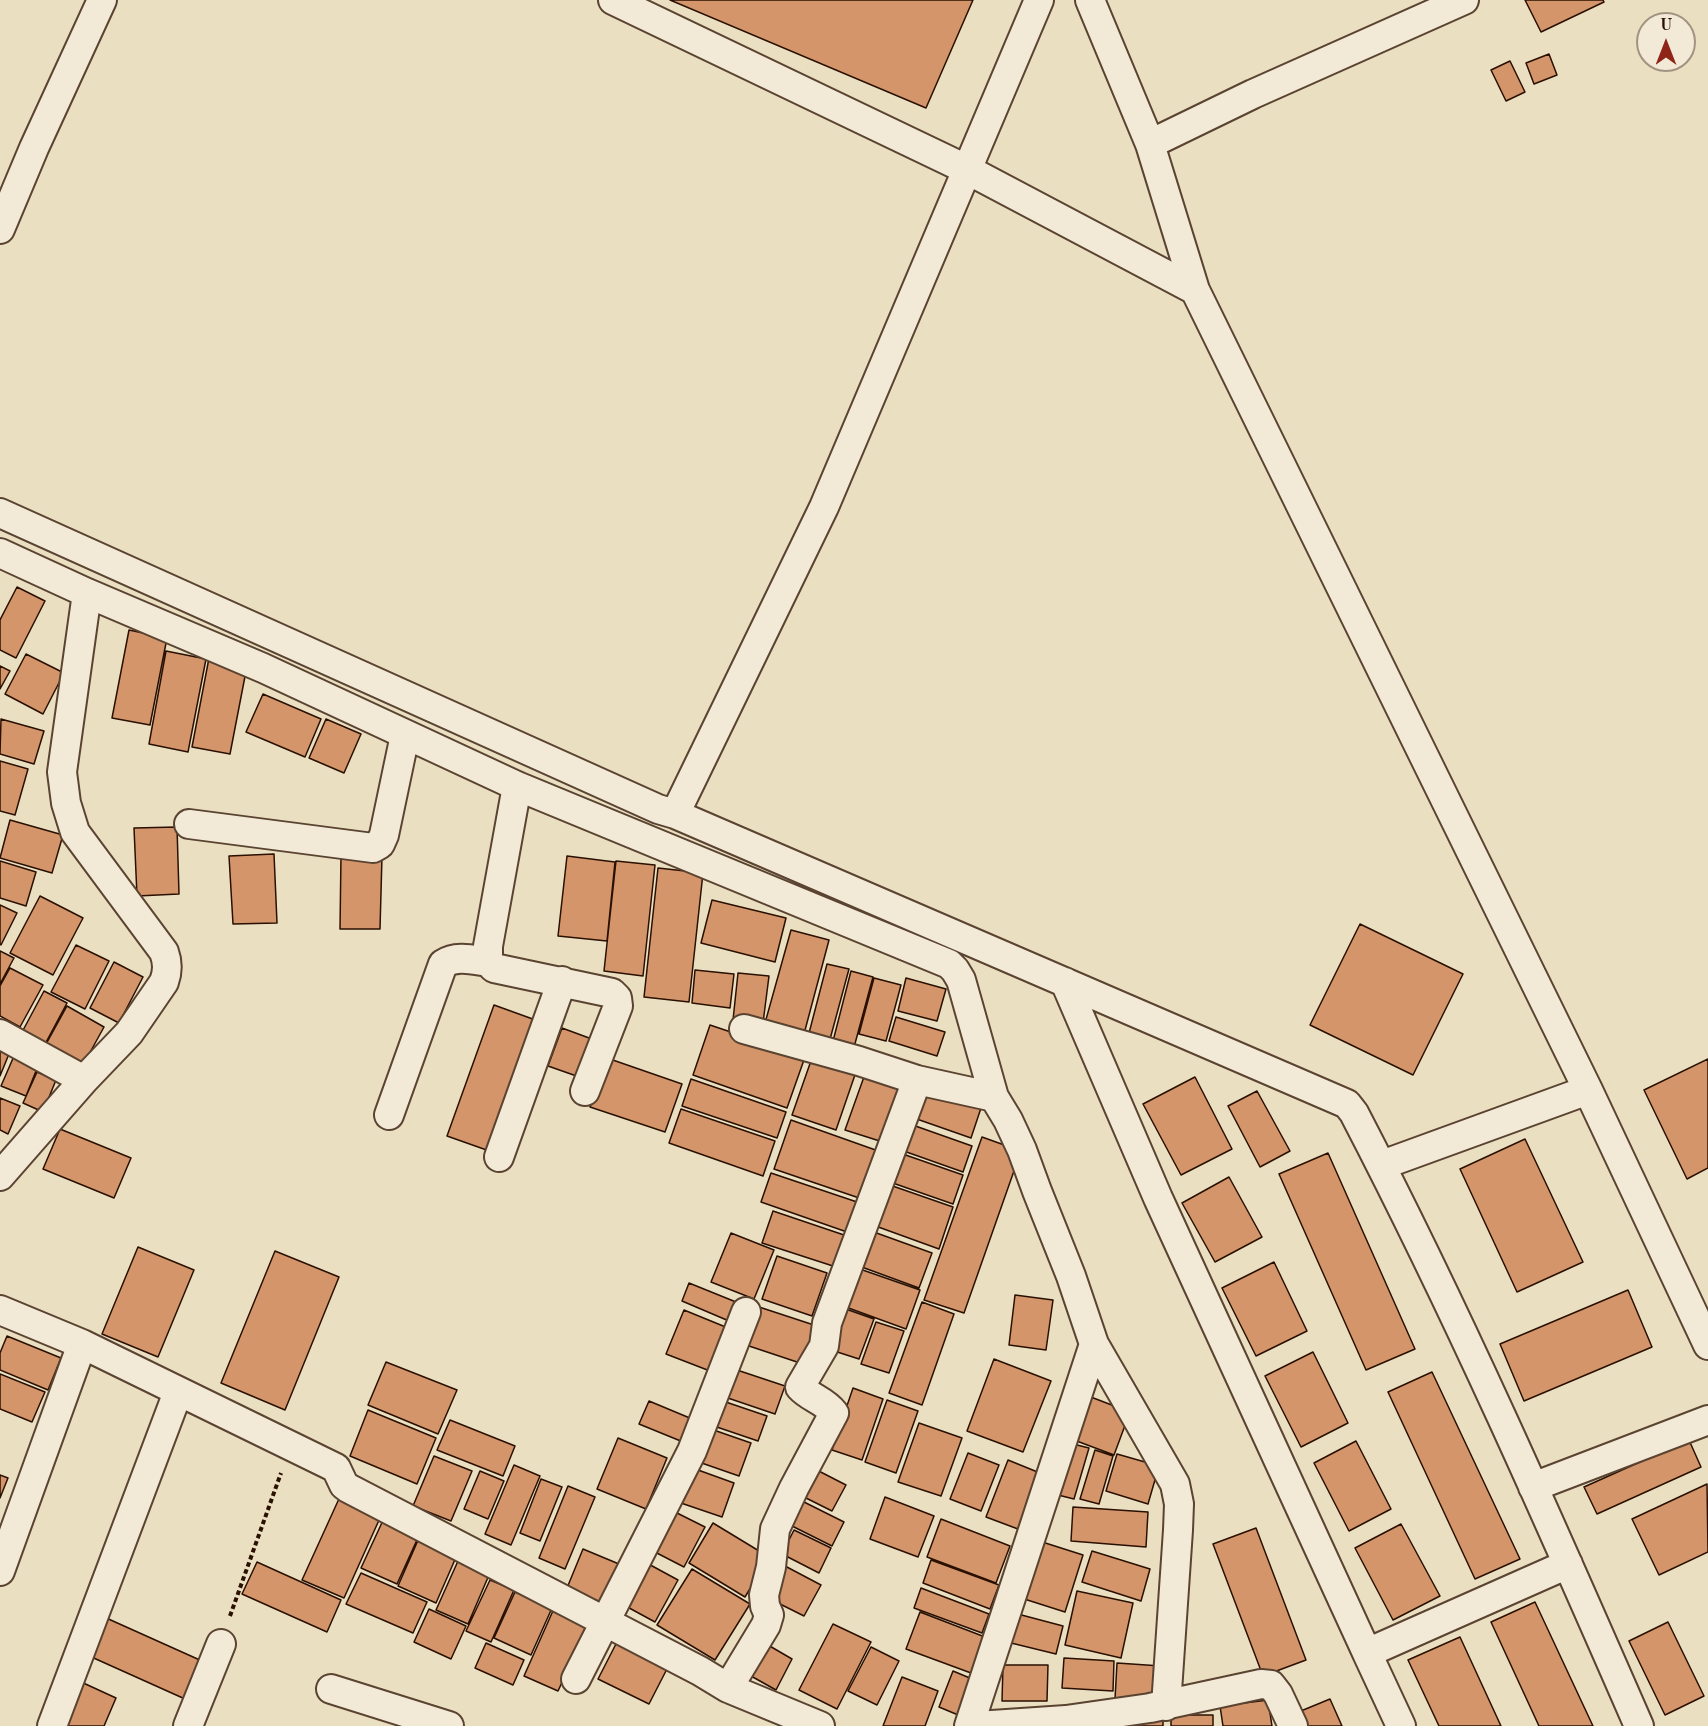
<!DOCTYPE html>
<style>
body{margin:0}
#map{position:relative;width:1708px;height:1726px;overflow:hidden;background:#ebdfc2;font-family:"Old Standard TT",serif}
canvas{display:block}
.north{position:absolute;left:1636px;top:12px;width:60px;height:60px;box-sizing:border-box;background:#f2ead7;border:2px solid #a29381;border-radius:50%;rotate:0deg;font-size:16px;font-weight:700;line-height:24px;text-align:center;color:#291001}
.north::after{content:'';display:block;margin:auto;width:21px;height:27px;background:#8f2418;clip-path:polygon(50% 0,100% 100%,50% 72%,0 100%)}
</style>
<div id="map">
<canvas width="1708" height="1726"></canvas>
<div class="north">U</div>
</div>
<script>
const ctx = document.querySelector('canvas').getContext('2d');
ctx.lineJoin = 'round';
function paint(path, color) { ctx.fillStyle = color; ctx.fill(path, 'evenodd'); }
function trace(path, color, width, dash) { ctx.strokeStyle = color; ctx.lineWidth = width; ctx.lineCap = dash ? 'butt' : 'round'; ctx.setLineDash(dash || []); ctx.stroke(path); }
const building = new Path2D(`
 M670,0h303l-47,108z
 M1525,0h78l1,2 -63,30z
 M1549,54l8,21 -23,9 -8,-21z
 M1510,61l15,31 -19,9 -15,-31z
 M17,587l28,14 -29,57 -16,-8v-30z
 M129,630l38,8 -17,87 -38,-7z
 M166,651l40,8 -18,93 -39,-8z
 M26,654l38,19 -21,41 -38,-20z
 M209,658l38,8 -17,88 -38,-7z
 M0,666l10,5 -10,18z
 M263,694l58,25 -16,38 -59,-25z
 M1,719l43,12 -10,33 -34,-10z
 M326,719l35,15 -17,39 -35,-15z
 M0,761l28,8 -13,46 -15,-4z
 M10,820l53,15 -11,38 -52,-15z
 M177,827l2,67 -42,2 -3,-68z
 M274,854l3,69 -44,1 -4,-68z
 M341,855l41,1 -2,73h-40z
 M567,856l48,6 -8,79 -49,-5z
 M0,861l36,11 -10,34 -26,-8z
 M616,861l39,4 -12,111 -39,-5z
 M658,868l45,5 -14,129 -45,-5z
 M40,896l43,22 -30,57 -43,-22z
 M712,900l74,18 -11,44 -74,-19z
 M0,905l17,8 -16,32 -1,-1z
 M1360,924l103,50 -50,101 -103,-50z
 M791,930l38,10 -25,94 -39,-11z
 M76,945l33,16 -24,48 -34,-17z
 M0,951l14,7 -14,26z
 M114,962l29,15 -24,46 -29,-15z
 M827,964l22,5 -20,74 -21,-6z
 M10,968l33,17 -23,42 -20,-11v-30z
 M695,970l39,4 -4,34 -38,-5z
 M851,971l22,6 -20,74 -21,-6z
 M738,973l31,3 -6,47 -30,-3z
 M874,978l27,7 -15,56 -27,-7z
 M906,978l40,11 -9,32 -39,-10z
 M44,991l23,12 -23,43 -23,-12z
 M494,1005l47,17 -46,131 -48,-17z
 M67,1006l37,21 -22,40 -37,-21z
 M896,1017l49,15 -8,24 -48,-15z
 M710,1025l95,32 -18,51 -94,-33z
 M562,1028l38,14 -15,37 -37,-13z
 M0,1045l11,4 -11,27z
 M813,1055l44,14 -21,61 -44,-15z
 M14,1056l24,10 -12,30 -25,-10z
 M607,1058l75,26 -17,48 -75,-25z
 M1708,1059v109l-21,11 -43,-89z
 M37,1072l19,8 -13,32 -20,-9z
 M865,1074l40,14 -19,55 -41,-13z
 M1195,1077l37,72 -51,26 -38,-71z
 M691,1079l95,33 -9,26 -95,-32z
 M921,1087l60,21 -10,30 -60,-21z
 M1257,1091l33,60 -30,16 -32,-61z
 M0,1098l20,8 -12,28 -8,-4z
 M681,1109l94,32 -12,35 -94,-33z
 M791,1120l93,33 -16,48 -94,-32z
 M907,1123l65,23 -9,26 -65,-23z
 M60,1129l71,29 -17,40 -71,-29z
 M982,1137l39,14 -57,162 -40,-13z
 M1525,1139l58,123 -66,30 -57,-123z
 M897,1152l66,23 -10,29 -66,-23z
 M1328,1153l87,196 -49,21 -87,-196z
 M771,1173l86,29 -10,30 -86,-30z
 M1229,1177l33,60 -47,25 -33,-59z
 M884,1183l69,24 -14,42 -69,-25z
 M773,1211l74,25 -11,31 -74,-24z
 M871,1231l61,22 -13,35 -60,-22z
 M731,1233l43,17 -20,49 -43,-17z
 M138,1247l56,23 -36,87 -56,-23z
 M275,1251l64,26 -54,133 -64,-27z
 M777,1256l50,17 -15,43 -50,-17z
 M1274,1262l33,69 -51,25 -34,-68z
 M857,1268l63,22 -14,39 -63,-23z
 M689,1283l47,19 -7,19 -47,-20z
 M1628,1290l24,57 -128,54 -24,-57z
 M1015,1295l38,5 -7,50 -37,-5z
 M922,1302l32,12 -32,91 -33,-12z
 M753,1305l67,22 -14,38 -66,-22z
 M843,1308l31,11 -15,40 -31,-10z
 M684,1310l44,18 -18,43 -44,-17z
 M876,1322l28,9 -15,42 -28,-9z
 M7,1336l54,22 -13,32 -48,-20v-17z
 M1313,1352l35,71 -47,24 -36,-71z
 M994,1359l57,22 -28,71 -56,-21z
 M386,1362l71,28 -19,44 -70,-29z
 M728,1367l57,19 -10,28 -56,-19z
 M1432,1372l88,187 -45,20 -87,-187z
 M0,1374l45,18 -13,30 -32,-13z
 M853,1388l30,11 -21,61 -30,-10z
 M1083,1394l47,18 -16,43 -48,-18z
 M717,1399l50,17 -9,25 -50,-17z
 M887,1400l31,11 -22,62 -31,-11z
 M649,1401l48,20 -9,23 -49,-20z
 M368,1410l68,28 -19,46 -67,-28z
 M450,1420l65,26 -12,30 -66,-26z
 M919,1423l43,15 -21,58 -43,-14z
 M705,1427l46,16 -12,33 -46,-16z
 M618,1438l49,20 -21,51 -49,-20z
 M1689,1440l12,27 -104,47 -13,-27z
 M1356,1441l35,68 -42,22 -35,-68z
 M1065,1442l24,6 -15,51 -24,-6z
 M1095,1450l18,6 -14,48 -19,-5z
 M968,1453l31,12 -18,46 -31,-12z
 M1117,1454l42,12 -11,38 -42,-13z
 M434,1456l38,15 -21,50 -38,-15z
 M1008,1460l32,13 -22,56 -32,-12z
 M514,1465l26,11 -29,69 -26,-11z
 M687,1466l47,17 -12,34 -47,-16z
 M809,1466l37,19 -14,26 -36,-18z
 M480,1471l24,10 -16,38 -24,-10z
 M0,1475l8,3 -8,20z
 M541,1479l21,8 -22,54 -20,-8z
 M1707,1484l1,68 -49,23 -27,-56z
 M568,1486l27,11 -30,72 -26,-11z
 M343,1490l41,19 -40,89 -42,-18z
 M885,1497l49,19 -16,41 -48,-18z
 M796,1498l48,24 -12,24 -48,-24z
 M1073,1507l75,5 -2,35 -75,-6z
 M669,1509l36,18 -21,40 -35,-18z
 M385,1516l36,15 -24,53 -36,-16z
 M941,1519l69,27 -14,37 -69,-26z
 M713,1523l56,34 -24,40 -56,-34z
 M1401,1524l39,72 -47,24 -38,-72z
 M1256,1528l50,132 -43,16 -50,-132z
 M794,1530l37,18 -12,25 -37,-19z
 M419,1538l38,17 -21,48 -38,-17z
 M1036,1540l47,15 -18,57 -47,-15z
 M583,1549l36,15 -16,39 -36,-15z
 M1092,1551l58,18 -9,32 -59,-19z
 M931,1560l68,25 -9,24 -67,-26z
 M458,1561l31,14 -21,49 -32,-14z
 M643,1561l35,19 -23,42 -35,-19z
 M257,1562l84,38 -14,32 -85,-38z
 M785,1566l36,19 -17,31 -36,-18z
 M692,1569l58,35 -35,56 -58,-35z
 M361,1573l66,29 -14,31 -67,-29z
 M490,1580l24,10 -23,52 -25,-11z
 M921,1588l68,26 -7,19 -68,-25z
 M1077,1591l56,12 -12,55 -56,-13z
 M515,1592l37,16 -21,47 -37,-17z
 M1535,1602l58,124h-54l-48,-104z
 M556,1604l35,16 -33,71 -34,-15z
 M429,1609l37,17 -15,33 -37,-17z
 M920,1612l65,25 -14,36 -65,-24z
 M1014,1613l49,13 -7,28 -49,-12z
 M104,1617l98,44 -17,38 -98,-44z
 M1668,1622l36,74 -39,19 -36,-74z
 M833,1624l38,18 -34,67 -38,-19z
 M1460,1637l41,89h-62l-31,-66z
 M618,1640l51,25 -20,39 -51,-25z
 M486,1643l38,17 -11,25 -38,-17z
 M768,1645l24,14 -16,31 -25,-14z
 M871,1647l28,14 -22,44 -29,-14z
 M1064,1658l50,3 -1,30 -51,-3z
 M1117,1663l44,3 -2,35 -44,-2z
 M1003,1665h45l-1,36h-45z
 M953,1671l24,10 -14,36 -24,-10z
 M902,1677l36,14 -13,35h-42z
 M79,1681l37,17 -12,28h-45z
 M1330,1699l12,27h-40l-6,-13z
 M1268,1700l4,26h-49l-3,-20z
 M1163,1713v13h-43z
 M1171,1715h42v11h-42z`);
const path = new Path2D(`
 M230,1616l51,-143`);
const minor = new Path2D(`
 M613,0l353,169 229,121
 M1090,0l60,144 45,146 393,800 120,255
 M1150,144l103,-50 211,-94
 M0,229l34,-81 68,-148
 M0,513l658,296 17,5 672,290 7,9c104,200 195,407 285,613
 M0,553l87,40 176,75 254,118 432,178 6,6 6,10 33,117 14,23 14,30 15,41 34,85 23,68 81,140 4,20 -1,26 -12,176
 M517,786l-29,160v16l6,6 118,25 5,5 1,8 -33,85
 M675,814l149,-307 215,-507
 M189,824l184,24 7,-4 4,-9 21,-100
 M1065,982l93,216 209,455 201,-89
 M744,1029l115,32 58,19 77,17
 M0,1034l84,46
 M389,1115l54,-151c14,-9 30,-4 45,-2
 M499,1157l63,-176
 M1382,1165l206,-75
 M0,1176l84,-96 45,-47 35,-51c4,-11 4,-19 0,-30l-89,-120 -9,-29 -4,-31 25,-179
 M0,1310l82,34 254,124 8,17 4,3 352,183 28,17 92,38
 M1533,1487l175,-67
 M0,1571l82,-227
 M1367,1653l34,73
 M576,1679l116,-228 54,-139
 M728,1688l38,-63 3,-10 -4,-9 -1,-11 7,-28 4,-38 19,-41 40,-75c-10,-13 -24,-15 -34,-26l24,-41 3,-23 90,-243
 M331,1689l118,37
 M52,1726l126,-334
 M188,1726l33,-82
 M969,1726l125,-382
 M977,1726l89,-6 84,-12 111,-24 10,1 7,9 15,32`);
paint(building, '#d4956b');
trace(building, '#291001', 1.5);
trace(minor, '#5a4431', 32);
trace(path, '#291001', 4, [4.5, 3]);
trace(minor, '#f2ead7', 28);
</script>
